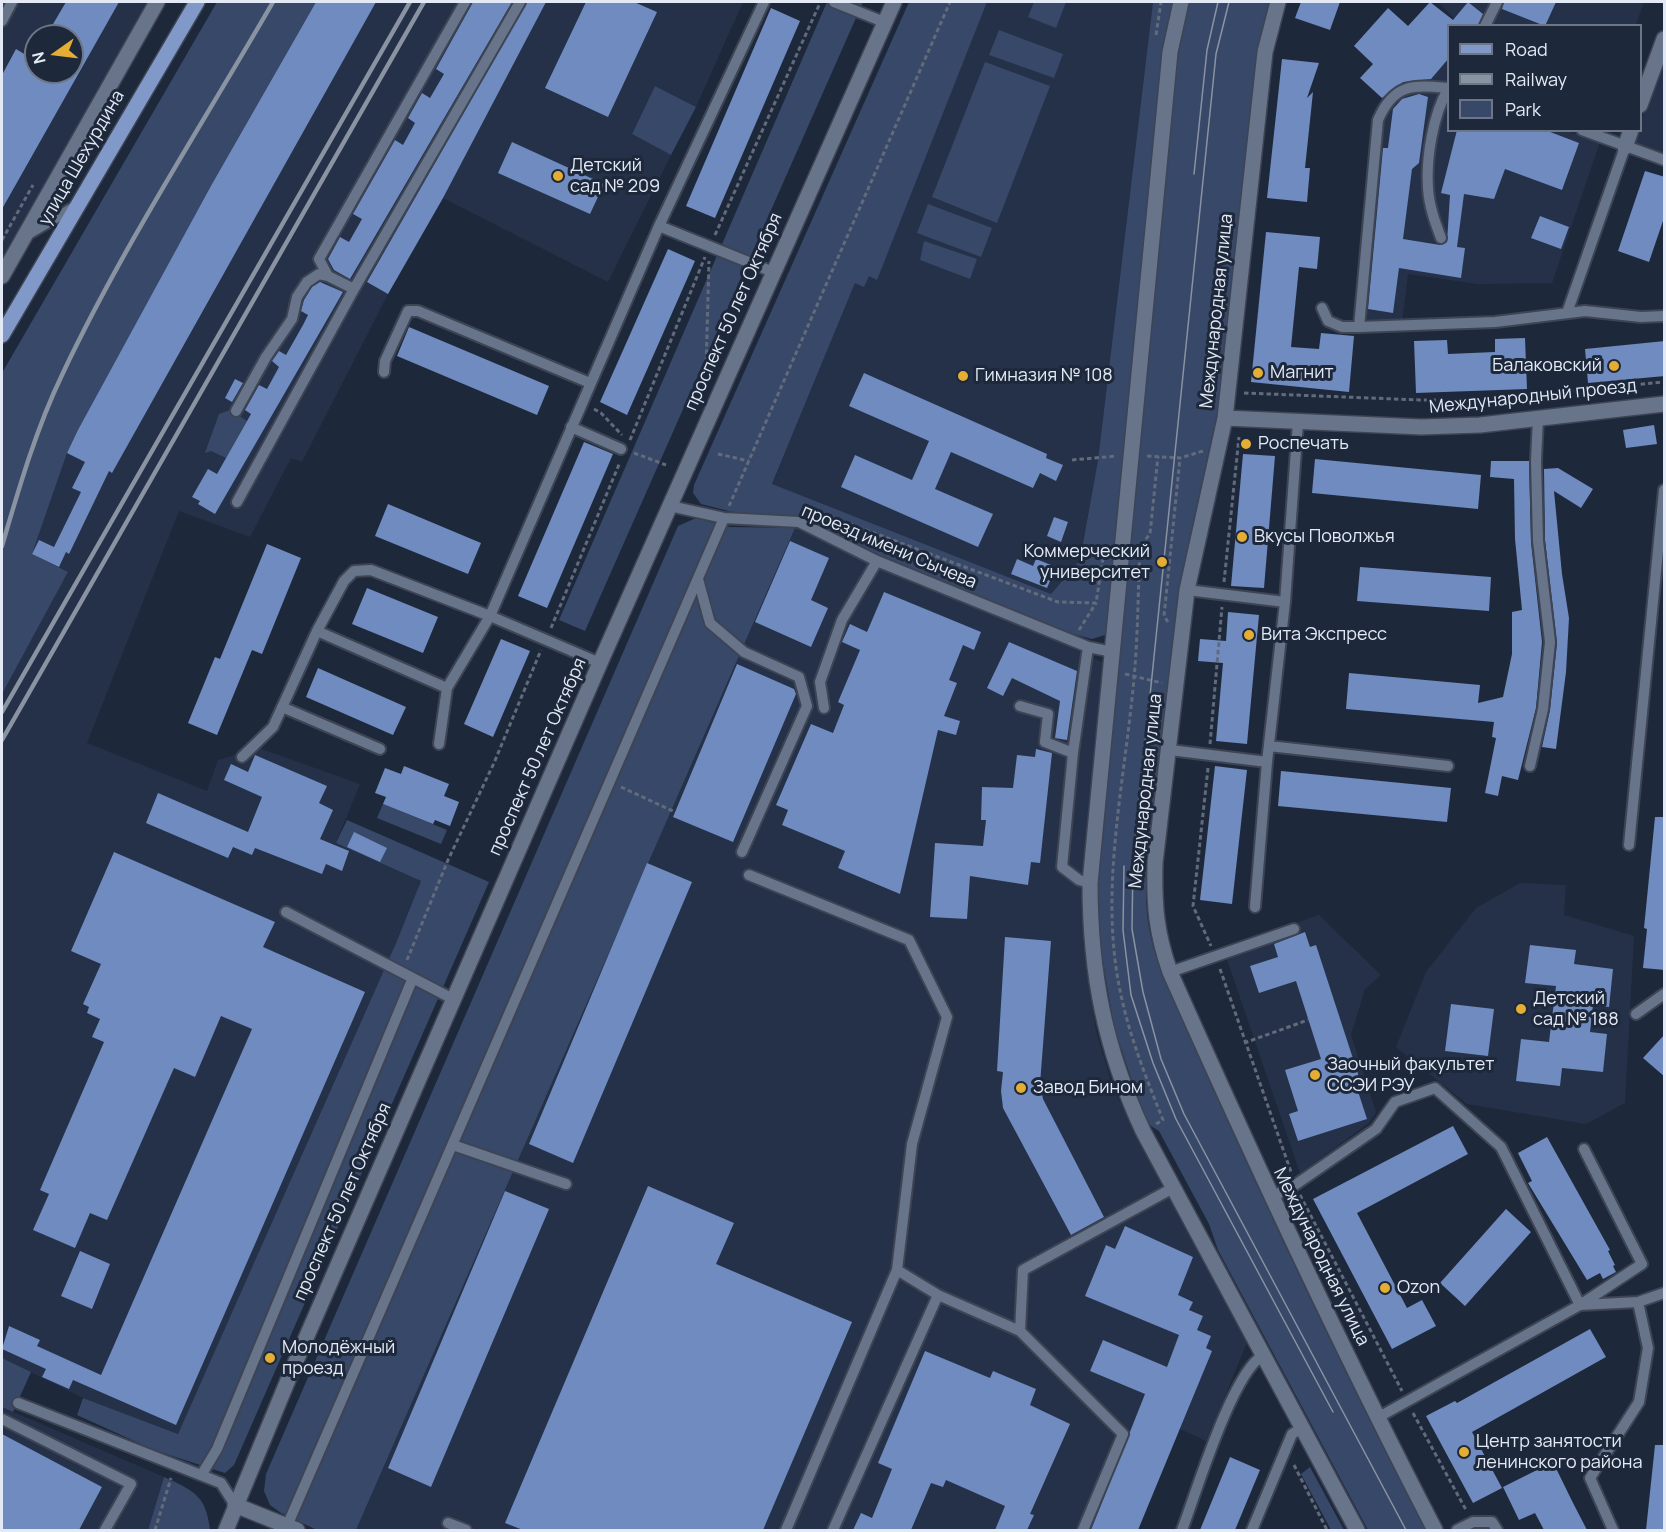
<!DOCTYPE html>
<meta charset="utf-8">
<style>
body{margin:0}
#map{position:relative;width:1666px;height:1532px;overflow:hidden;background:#1e283b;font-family:Manrope,sans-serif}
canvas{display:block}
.frame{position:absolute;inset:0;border:3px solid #e3eaf6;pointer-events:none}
.legend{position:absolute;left:1447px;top:24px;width:195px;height:108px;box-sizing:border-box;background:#1e283b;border:2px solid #6d7686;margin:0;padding:8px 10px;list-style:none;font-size:18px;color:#e3eaf6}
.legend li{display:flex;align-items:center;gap:12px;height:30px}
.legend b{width:30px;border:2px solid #6d7686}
.north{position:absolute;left:24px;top:24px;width:60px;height:60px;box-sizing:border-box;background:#1e283b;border:2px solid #6d7686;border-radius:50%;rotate:256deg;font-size:16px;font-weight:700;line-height:24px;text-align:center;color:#e3eaf6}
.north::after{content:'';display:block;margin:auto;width:21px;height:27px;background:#e4ae35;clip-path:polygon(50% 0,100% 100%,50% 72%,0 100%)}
</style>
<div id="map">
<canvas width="1666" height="1532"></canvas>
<div class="frame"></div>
<ul class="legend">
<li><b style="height:8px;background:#8099c8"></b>Road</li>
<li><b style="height:8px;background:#8a93a2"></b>Railway</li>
<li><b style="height:16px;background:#384868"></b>Park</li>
</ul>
<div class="north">N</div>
</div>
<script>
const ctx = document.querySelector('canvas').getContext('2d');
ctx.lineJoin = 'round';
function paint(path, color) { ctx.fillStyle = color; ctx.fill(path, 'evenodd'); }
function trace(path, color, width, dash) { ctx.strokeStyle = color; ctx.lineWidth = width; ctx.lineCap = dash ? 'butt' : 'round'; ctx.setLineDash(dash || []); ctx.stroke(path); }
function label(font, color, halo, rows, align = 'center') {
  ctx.font = font + ' Manrope,sans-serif'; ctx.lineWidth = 6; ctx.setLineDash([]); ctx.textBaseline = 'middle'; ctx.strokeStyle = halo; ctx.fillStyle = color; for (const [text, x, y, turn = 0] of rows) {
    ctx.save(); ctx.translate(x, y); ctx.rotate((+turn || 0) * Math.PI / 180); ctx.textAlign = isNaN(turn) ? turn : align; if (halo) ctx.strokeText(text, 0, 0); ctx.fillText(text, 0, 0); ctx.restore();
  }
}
const built = new Path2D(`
 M2,2h147l-147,259zM36,36h36v36h-36z
 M316,2h427l-47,105 -41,-21 -23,48 39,21 -63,127 -165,-84 -55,96 -86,168 -11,-4 -41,79 -71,-26 -92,232 120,48 11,-31 41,-12 101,36 -24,59 85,38 -25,62 -218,491 -95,-36 -81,-40v-664l66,-122 -36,-18 35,-101 145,-269z
 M987,2h166l-55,458 -18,100 -29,34 -279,-109 83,-202 14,-7 8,3z
 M1438,2h206l-8,23 -188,1v104l119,1 33,11 -48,141 -75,1 -69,-10 -6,48 -37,-2 22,-225 26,-27 41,-50z
 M1664,52v101l-30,-11 4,-11 2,-1 1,-8z
 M795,528l85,39 135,55 87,40 2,12 -21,219v51l4,27 9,60 17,57 49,97 85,158 -41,98 -26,-12 -42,101h-782z
 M1520,883l46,2 -2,30 70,21 -9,167 -39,21 -119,-20 -71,-57 30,-75 50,-64z
 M1319,915l62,60 -16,14 -14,46 25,77 -7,11 -69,50 -77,-225z
 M2,1407l162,70 -16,53h-146z`);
const green = new Path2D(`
 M217,2h99l-104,182 -145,269 -35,101 36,18 -66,122v-321z
 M827,2h36l-278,629 -26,-11z
 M909,2h78l-110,278 -8,-4 -5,11 -9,-4 -83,201 279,110 29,-34 18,-100 55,-458h21l-63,624 -6,9 -13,4 -41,-11 -172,-71 -82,-41 -64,-4 -32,-8 -8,-11 1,-8z
 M1034,2h32l-10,26 -28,-11z
 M1188,2h81l-12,49 -40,363 -38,173 -32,274c-3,47 0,72 16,116 83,187 168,372 263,553h-58l-150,-280 -9,-26 -50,-93 -11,-7 -8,-19 -26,-78 -15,-89v-61l77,-823z
 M999,30l64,24 -9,24 -65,-23z
 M985,62l65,24 -53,137 -65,-26z
 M655,86l41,21 -25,48 -39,-21z
 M928,204l64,24 -11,29 -64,-24z
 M924,241l53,18 -7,20 -50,-19z
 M230,410l17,11 -21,37 -15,-7 -6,2 14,-39z
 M696,518l34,9 65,1 -439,1002h-39l-36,-17 -11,-8 -6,-14 2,-17 412,-948z
 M383,804l64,26 -6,14 -64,-26z
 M347,820l142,62 -255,583 -9,8 -71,-23 -77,-35 6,-17 95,36 218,-491 25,-62 -85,-38z
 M2,1358l29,14 -18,40 -11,-5z
 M1310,1467l34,63h-13l-30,-56z
 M164,1477c30,14 42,18 46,53h-62z`);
const building = new Path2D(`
 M66,2h53l-117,207v-134l14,-26 20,12v11h36v-36h-26z
 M316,2h60l-264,471 -3,-2 -40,83 -3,-2 -7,15 -27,-13 7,-14 15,7 27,-55 -9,-4 13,-26 -18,-9 11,-23 134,-246z
 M473,2h39l-162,277 -16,-9 -6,-11 12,-22 9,5 13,-23 -9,-5 42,-74 8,5 12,-22 -7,-5 14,-25 8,5 14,-24 -8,-5z
 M527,2h19l-103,196 -55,96 -21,-12z
 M586,2h48l23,10 -49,105 -63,-29z
 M1301,2h39l-10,28 -35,-12z
 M1430,2l23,18 15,-18 15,12 -5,12h-29v32l-18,21 -28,3 -21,16 -22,-20 13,-14 -19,-18 34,-38 20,18z
 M1504,2h52l-11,24 -43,-17z
 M771,8l29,13 -85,197 -29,-12z
 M1282,59l37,4 -12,35 6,-6 -8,76h5l-3,34 -40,-4z
 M1419,94l9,3 -9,66 -7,6 -9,70 37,6 7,-3 3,-47 -9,-2 16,-63h88l34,13 -17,47 -57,-21 -11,30 -30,-5 -7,53 8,1 -4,30 -62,-10 -6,45 -25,-4 15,-161h5l5,-39 9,-10z
 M512,142l92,42 -14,30 -92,-41z
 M1645,171l20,6v38l-16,47 -31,-11z
 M1540,216l29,11 -8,22 -30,-11z
 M1266,232l54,5 -3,32 -18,-2 -8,80 28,2 2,-16 33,3 -5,56 -98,-10z
 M668,249l27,12 -68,154 -27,-13z
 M320,282l23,10 -128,222 -17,-10 2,-3 -8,-4 16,-28 9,5 34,-60 -6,-4 14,-25 8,4 12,-22 -7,-6 7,-10 7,4 17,-30 5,-10 -7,-4 3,-11 8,-13z
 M409,327l140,59 -12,29 -140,-59z
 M1525,338l2,51 -111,4 -2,-52 33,-1 1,14 47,-2v-13z
 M1665,341v35l-77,7 -3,-34z
 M864,373l183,81 -1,4 17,7 -7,16 -16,-8 -7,15 -82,-36 -16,37 58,25 -15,33 -137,-60 14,-32 57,25 17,-39 -80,-35z
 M235,379l8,4 -11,19 -7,-4z
 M1654,425l3,19 -31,4 -3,-18z
 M584,442l29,12 -66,154 -29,-12z
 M1243,454l32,2 -11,132 -33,-2z
 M1315,459l166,16 -3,34 -166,-16z
 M1491,461h38l2,81 11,100 -6,66 -18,72 -16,-4 -4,20 -13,-3 11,-55 -4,-1 2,-15 -148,-13 3,-36 131,12 -2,18 25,-6 9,-43v-42l10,-2 -7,-71 -1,-60 -24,-2z
 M1558,468l35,21 -12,19 -27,-17 8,83 7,44 -3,54 -10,77 -14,-2 8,-37 7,-67 -12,-103 -1,-71z
 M388,504l93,39 -13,31 -93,-38z
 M1054,517l14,5 -7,20 -14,-6z
 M790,541l39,17 -18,42 17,8 -17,39 -56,-25z
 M267,544l34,14 -39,96 -10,-4 -35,85 -29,-12 27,-66 5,2z
 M1017,559l16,7 3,-7 20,8 -9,21 -36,-14z
 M1360,567l131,10 -2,34 -132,-10z
 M367,588l71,29 -15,36 -71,-29z
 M884,592l97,40 -7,18 -11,-5 -14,35 8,3 -13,33 16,5 -4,14 -18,-5 -38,164 -62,-26 7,-17 -63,-26 6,-15 -12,-5 35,-81 22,9 11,-28 -6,-3 22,-52 -18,-8 8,-18 17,8z
 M1228,612l31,3 -12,129 -31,-3 7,-78 -25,-2 2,-22 26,2z
 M501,639l29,12 -37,86 -29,-13z
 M1009,642l68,29 -10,69 -12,-2 5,-37 -48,-23 -9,18 -16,-8z
 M737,664l57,25 2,5 -63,148 -60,-25z
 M318,668l88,39 -13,28 -87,-38z
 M1036,749l16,4 -12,110 -9,-1 -3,23 -58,-9 -3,43 -37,-2 5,-74 48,3 3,-26h-5l1,-33 31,1 4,-33 18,2z
 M255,755l72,31 -8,17 14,7 -13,29 29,12 -7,20 -16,-7 -4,10 -67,-26 -3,7 -19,-8 -5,11 -82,-35 12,-30 90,39 14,-35 -38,-17 7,-16 17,8z
 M404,766l45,18 -5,12 15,6 -9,24 -15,-6 -2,4 -50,-20 3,-7 -11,-4 10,-25 16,6z
 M1215,766l32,4 -15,134 -32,-4z
 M1281,771l170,17 -4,34 -169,-16z
 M1655,817h10v153l-22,-2 4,-39 -3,-1z
 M354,832l33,16 -7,14 -33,-15z
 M114,852l161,70 -12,25 102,45 -189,433 -103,-45 -4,9 -27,-12 4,-8 -44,-20 7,-23 31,14 -3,6 64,29 151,-346 -31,-13 -26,61 -21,-9 -67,152 -17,-7 -15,35 -42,-18 16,-36 -9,-4 64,-148 -12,-5 8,-18 -13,-6 2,-6 -6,-3 18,-40 -30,-13z
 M647,863l45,19 -119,281 -44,-19z
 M1305,932l5,15 6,-2 43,132 -5,2 13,40 -69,22 -9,-27 9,-3 -13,-41 36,-11 -25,-78 -37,12 -9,-27 28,-9 -4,-13z
 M1005,937l46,4 -11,143 3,15 61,118 -33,18 -68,-127 -2,-17 2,-19 -6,-1z
 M1530,945l46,5 -2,14 39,5 -4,38 -16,-2 -3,27 17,2 -4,38 -41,-4 -2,18 -44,-5 5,-42 28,3 7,-56 -31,-3z
 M1451,1004l43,5 -6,47 -43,-5z
 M1665,1034v43l-22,-19z
 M1453,1126l15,28 -111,59 50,95 15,-8 14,26 -44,23 -79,-150z
 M1547,1137l63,113 -2,1 7,14 -2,1 3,6 -13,7 -3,-6 -13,7 -59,-97 4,-2 -14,-28z
 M648,1186l86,37 -18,41 136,58 -89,208h-240l-18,-7z
 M505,1191l44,18 -118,278 -43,-19z
 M1506,1209l25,23 -66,74 -25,-23z
 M1125,1226l68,31 -15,38 15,7 -4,8 14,6 -6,14 14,6 -5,12 6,3 -74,179h-47l54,-136 -55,-23 13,-31 64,27 12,-32 -94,-39 21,-51 9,4z
 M80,1251l30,13 -18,45 -31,-13z
 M1590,1329l16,28 -134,75 30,56 -29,15 -47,-87 29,-15 2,2z
 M925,1351l65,27 3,-7 43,18 -6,16 40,19 -40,90 4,1 -7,15h-32l10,-24 -59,-26 -3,7 -12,-4 -20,47h-58l8,-17 11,5 20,-49 -14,-6z
 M2,1434l100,53 -23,43h-77z
 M1655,1445h10v85h-19z
 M1230,1457l30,13 -25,60h-35z
 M1553,1462l19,39 15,29h-43l-9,-17 -16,7 -16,-33z`);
const path = new Path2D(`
 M1156,35l5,-33
 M715,235l105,-232
 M2,240l31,-55
 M706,369l3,-108
 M1244,393l176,7h56l188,-18
 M594,409l7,4 21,22
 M630,440l75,-183
 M634,453l32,12
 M718,454l31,7
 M1147,456l33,2 23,-7
 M1072,460l45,-4
 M729,506l221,-504
 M804,510l1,-3 253,95 38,1 8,-51
 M1224,582l15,-145
 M1168,622l-4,-6 16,-158
 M551,628l69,-166
 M1079,630l17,-27
 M1125,674l37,9
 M1210,744l12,-137
 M1208,768l-15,138 18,40
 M621,787l54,25
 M407,960l41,-100 46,-97 47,-113
 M1220,969l71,203
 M1244,1043l64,-23
 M1156,1124l7,-4c-16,-40 -33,-82 -42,-125 -23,-103 4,-213 13,-317 4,-43 4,-88 6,-132l10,-12 8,-78
 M1300,1195l102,196
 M1413,1413l53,97
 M1294,1465l33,65
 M155,1530l16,-52`);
const service = new Path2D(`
 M764,2l-105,224 114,46
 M834,2l50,20
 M2,21l10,-19
 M1485,26l12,-24
 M1582,130l82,30
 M25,236l51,-30
 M1441,238c-6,-16 -12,-32 -13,-50 -2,-31 5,-73 20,-99
 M328,276l-9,-17 146,-257
 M1322,308l6,13 14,6h17l136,-5 90,-11 56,6 23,-1
 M1567,313l58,-166
 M1359,327l19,-207c16,-37 35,-35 70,-32
 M384,372l1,-11 23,-50h10l172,72
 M236,411l30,-54 26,-38 5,-22 10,-15 12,-8 9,2 26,13
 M571,427l50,22
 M237,502l117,-213 166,-287
 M670,506l54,12 75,4 78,39 211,86 25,5
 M698,579l12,44 34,29 55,25 8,29 -65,146
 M1187,590l98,12
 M317,631l130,57
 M1088,647l-15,106 -11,114 17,13 11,3
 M1020,706l28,8 -3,28 28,11
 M282,707l98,42
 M824,708l-4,-26 22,-62 35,-59
 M439,744l8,-56 43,-72 169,-390
 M1269,746l179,20
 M1170,750l97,12
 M242,757l31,-30 44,-96 27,-50 10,-10 17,-1 119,46 110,47
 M1530,766l13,-57 7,-67 -12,-101 -2,-80 2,-43
 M1629,845l35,-355
 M749,875l160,65 38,77 -35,127 -15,126 41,25 82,36 3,-61 150,-82
 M1255,907l12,-145 18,-160 13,-180
 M286,912l167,87
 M1170,972l124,-43
 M1636,1014l28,-20
 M453,1145l113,39
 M1270,1198l25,-13 81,-56 19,-27 40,-14 66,59 79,158
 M1580,1305l58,-3 26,-9
 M1020,1331l103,103 -40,96
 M18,1403l203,80 14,22
 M1377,1418l203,-113 62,-41 -58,-115
 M2,1419l129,65 -26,46
 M202,1474l15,-25 195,-469
 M448,1523l18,7
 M287,1526l437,-1008
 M786,1530l111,-260
 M833,1530l105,-235
 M1182,1530c14,-37 50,-156 80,-174
 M1252,1530l40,-96 10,-6
 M1457,1530l16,-8h19l5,8
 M1613,1530l-23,-52 49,-76 9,-54 -10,-46`);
const minor = new Path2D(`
 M1278,2l-13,50 -40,366 -38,172 -32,273c-1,42 1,69 15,109 84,189 170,375 265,558
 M1640,105l24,-66
 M1625,147l6,-17
 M2,276l155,-274
 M1225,418l196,9 59,-2 184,-21
 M235,1505l62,25`);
const tertiary = new Path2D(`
 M1181,2l-11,50 -80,831c0,91 15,166 53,248l214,399`);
const secondary = new Path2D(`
 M226,1530l67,-162 307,-705 294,-661`);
const primary = new Path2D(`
 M2,335l195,-333`);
const tram = new Path2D(`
 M1229,2l-13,52 -83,807 -1,68 11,63 18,67 23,55 222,416
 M1194,174l13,-124 11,-48
 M1124,866l-1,64 8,65 22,68 23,56 157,293`);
const rail = new Path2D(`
 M2,546c17,-58 34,-117 60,-171 61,-129 140,-250 211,-373
 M2,712l408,-710
 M2,740l422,-738`);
const markers = [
 [558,176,6,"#e4ae35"],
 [1614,366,6,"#e4ae35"],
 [1258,373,6,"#e4ae35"],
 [963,376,6,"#e4ae35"],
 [1246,444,6,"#e4ae35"],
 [1242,537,6,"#e4ae35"],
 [1162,562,6,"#e4ae35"],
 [1249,635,6,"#e4ae35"],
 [1521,1009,6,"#e4ae35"],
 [1315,1075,6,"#e4ae35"],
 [1021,1088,6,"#e4ae35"],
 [1385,1288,6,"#e4ae35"],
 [270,1358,6,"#e4ae35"],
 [1464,1452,6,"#e4ae35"]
];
const streetNames = [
 ["улица Шехурдина",82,158,-60],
 ["Международная улица",1217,311,-84],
 ["проспект 50 лет Октября",734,312,-66],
 ["Международный проезд",1533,397,-6],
 ["проезд имени Сычева",889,547,23],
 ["проспект 50 лет Октября",538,757,-66],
 ["Международная улица",1146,791,-84],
 ["проспект 50 лет Октября",343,1202,-66],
 ["Международная улица",1321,1257,64]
];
const poiNames = [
 ["Детский",570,166],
 ["сад № 209",570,187],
 ["Балаковский",1602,366,"right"],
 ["Магнит",1270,373],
 ["Гимназия № 108",975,376],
 ["Роспечать",1258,444],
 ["Вкусы Поволжья",1254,537],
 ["Коммерческий",1150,552,"right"],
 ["университет",1150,573,"right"],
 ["Вита Экспресс",1261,635],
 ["Детский",1533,999],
 ["сад № 188",1533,1020],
 ["Заочный факультет",1327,1065],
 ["ССЭИ РЭУ",1327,1086],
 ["Завод Бином",1033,1088],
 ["Ozon",1397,1288],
 ["Молодёжный",282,1348],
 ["проезд",282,1369],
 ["Центр занятости",1476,1442],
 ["ленинского района",1476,1463]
];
paint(built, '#243149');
paint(green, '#384868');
paint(building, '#6f8bbf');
trace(service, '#3d4454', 14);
trace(minor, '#3d4454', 18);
trace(tertiary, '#3d4454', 18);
trace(secondary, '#3d4454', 18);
trace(primary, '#3d4454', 18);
trace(path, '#626b7b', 3, [4.5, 3]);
trace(service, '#68748a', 10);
trace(minor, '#68748a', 15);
trace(tertiary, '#68748a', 15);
trace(secondary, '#68748a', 15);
trace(primary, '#8099c8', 15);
trace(tram, '#8a93a2', 1.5);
trace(rail, '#8a93a2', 4.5);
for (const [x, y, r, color] of markers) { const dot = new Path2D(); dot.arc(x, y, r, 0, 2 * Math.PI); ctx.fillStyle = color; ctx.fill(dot); trace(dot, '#1e283b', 2); }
label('18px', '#e3eaf6', '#1e283b', streetNames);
label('18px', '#e3eaf6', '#1e283b', poiNames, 'left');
</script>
